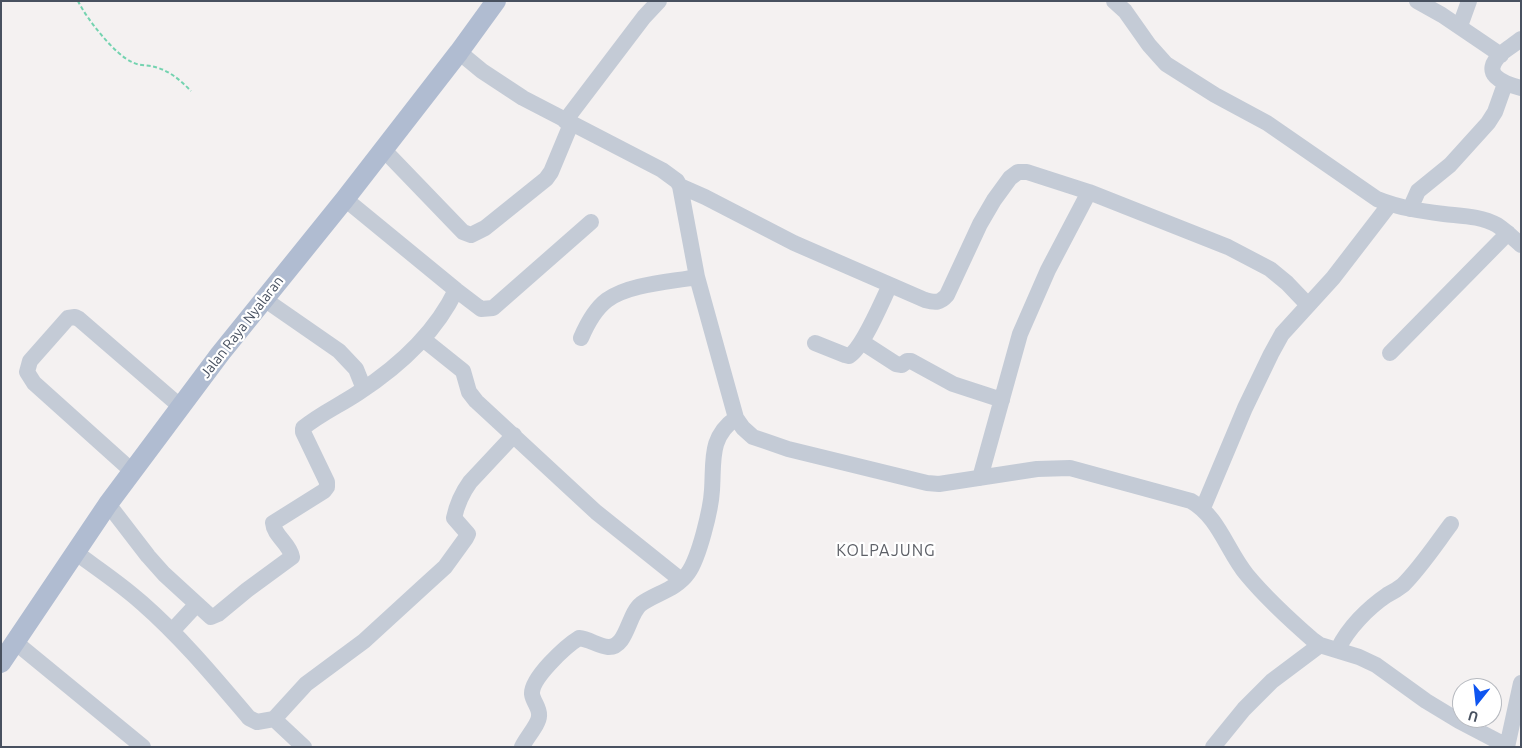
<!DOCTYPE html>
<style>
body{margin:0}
#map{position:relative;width:1522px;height:748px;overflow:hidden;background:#f4f1f1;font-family:Ubuntu,sans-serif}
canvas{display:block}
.frame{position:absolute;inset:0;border:2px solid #485160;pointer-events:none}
.north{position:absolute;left:1452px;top:678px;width:50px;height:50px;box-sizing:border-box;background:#fff;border:1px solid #b6b9bf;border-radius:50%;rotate:196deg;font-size:14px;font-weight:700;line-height:20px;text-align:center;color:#485160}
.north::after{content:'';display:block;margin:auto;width:18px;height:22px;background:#0f55f0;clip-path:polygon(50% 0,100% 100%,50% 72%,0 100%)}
</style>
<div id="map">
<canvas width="1522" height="748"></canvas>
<div class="frame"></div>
<div class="north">U</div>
</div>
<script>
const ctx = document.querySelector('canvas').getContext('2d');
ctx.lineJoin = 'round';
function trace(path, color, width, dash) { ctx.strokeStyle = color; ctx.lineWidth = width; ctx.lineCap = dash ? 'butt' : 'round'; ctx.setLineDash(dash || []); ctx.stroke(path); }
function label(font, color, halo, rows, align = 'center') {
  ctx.font = font + ' Ubuntu,sans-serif'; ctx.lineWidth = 4.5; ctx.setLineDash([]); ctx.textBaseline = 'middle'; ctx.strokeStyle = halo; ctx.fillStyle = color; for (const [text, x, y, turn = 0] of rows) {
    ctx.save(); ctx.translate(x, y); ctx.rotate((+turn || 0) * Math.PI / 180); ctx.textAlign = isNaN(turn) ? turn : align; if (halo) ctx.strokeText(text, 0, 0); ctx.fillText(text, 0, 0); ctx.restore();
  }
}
const path = new Path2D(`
 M78,1c8,17 37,54 54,61 7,4 16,3 23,5 15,4 25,13 36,24`);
const minor = new Path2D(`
 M1114,1l11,10 24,34 17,19 49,31 52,28 110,76c22,9 44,12 67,15 18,2 37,2 53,11 9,6 16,13 24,20
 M1417,1l25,14 59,40
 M1460,26l9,-25
 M1521,39c-6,5 -13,9 -19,14 -23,21 0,30 19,35
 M459,52l23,19 41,27 139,72 15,11 3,5 17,91 39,141 7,10 10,9 12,4 23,8 139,34 12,1 98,-15 33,-1 121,33c28,16 36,50 56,74 20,24 43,45 66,65l7,5 39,12 17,8 50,36 33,20 48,25
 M565,121l79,-104 15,-16
 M383,149l80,83 8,3 14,-7 61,-49 5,-7 20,-48
 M680,186l25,11 89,46 131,57c11,3 15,3 22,-5l33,-71 14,-24 16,-22 8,-6h9l62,20 139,55 42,22 17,14 21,22
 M1410,209l8,-18 32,-26 38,-42 7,-11 10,-28
 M456,290l25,19 12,-1 98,-86
 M264,299l75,52 17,18 8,20
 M581,338c6,-14 14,-29 26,-38 22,-16 63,-18 90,-23
 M423,339l40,32 6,21 7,9 120,111 85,68
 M862,342l34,22 6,1 5,-4h4l42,23 49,16
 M815,343l30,12 4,1c14,-8 33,-55 41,-71
 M1390,353l118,-120
 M132,471l-98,-88 -7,-11 3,-11 38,-43 7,-1 4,2 102,88
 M980,478l40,-144 28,-64 41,-78
 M108,504l40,52 16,18 47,43 7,-3 29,-24 45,-33c-2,-13 -18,-21 -19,-34l51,-32 3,-4v-5l-24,-50v-4c17,-14 37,-23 55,-35 40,-26 77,-59 98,-103l-111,-91
 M1203,508l42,-100 26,-54 11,-20 51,-56 57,-74
 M75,552c23,17 46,32 67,51 40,35 73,75 107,115l8,4 17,-3 32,-35 58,-43 59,-54 22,-20 21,-29 2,-4 -14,-16c3,-14 8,-25 16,-36l44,-47
 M172,631l25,-27
 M15,642l128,105
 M1338,649c10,-21 30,-41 49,-54 6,-3 11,-6 16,-10 18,-18 33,-41 48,-61
 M274,719l30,28
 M522,747c4,-9 17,-23 17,-31 1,-8 -6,-14 -7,-22 -1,-16 34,-48 47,-56 10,1 19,8 29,9 19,1 20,-33 33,-43 15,-11 35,-14 47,-31 11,-15 23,-64 24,-83 2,-30 -3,-53 24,-72
 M1213,747l31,-38 28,-28 48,-36
 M1507,747l14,-64`);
const major = new Path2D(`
 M1,663l107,-159 112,-150 125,-155 114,-147 37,-51`);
const streetNames = [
 ["Jalan Raya Nyalaran",242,327,-52]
];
const quarterNames = [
 ["KOLPAJUNG",886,551]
];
trace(path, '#74d3b0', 2, [4, 2.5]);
trace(minor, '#c4cbd6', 16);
trace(major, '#b0bcd1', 20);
label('14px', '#485160', '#fff', streetNames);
ctx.letterSpacing = '1px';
label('16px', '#5d6067', '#fff', quarterNames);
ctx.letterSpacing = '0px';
</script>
